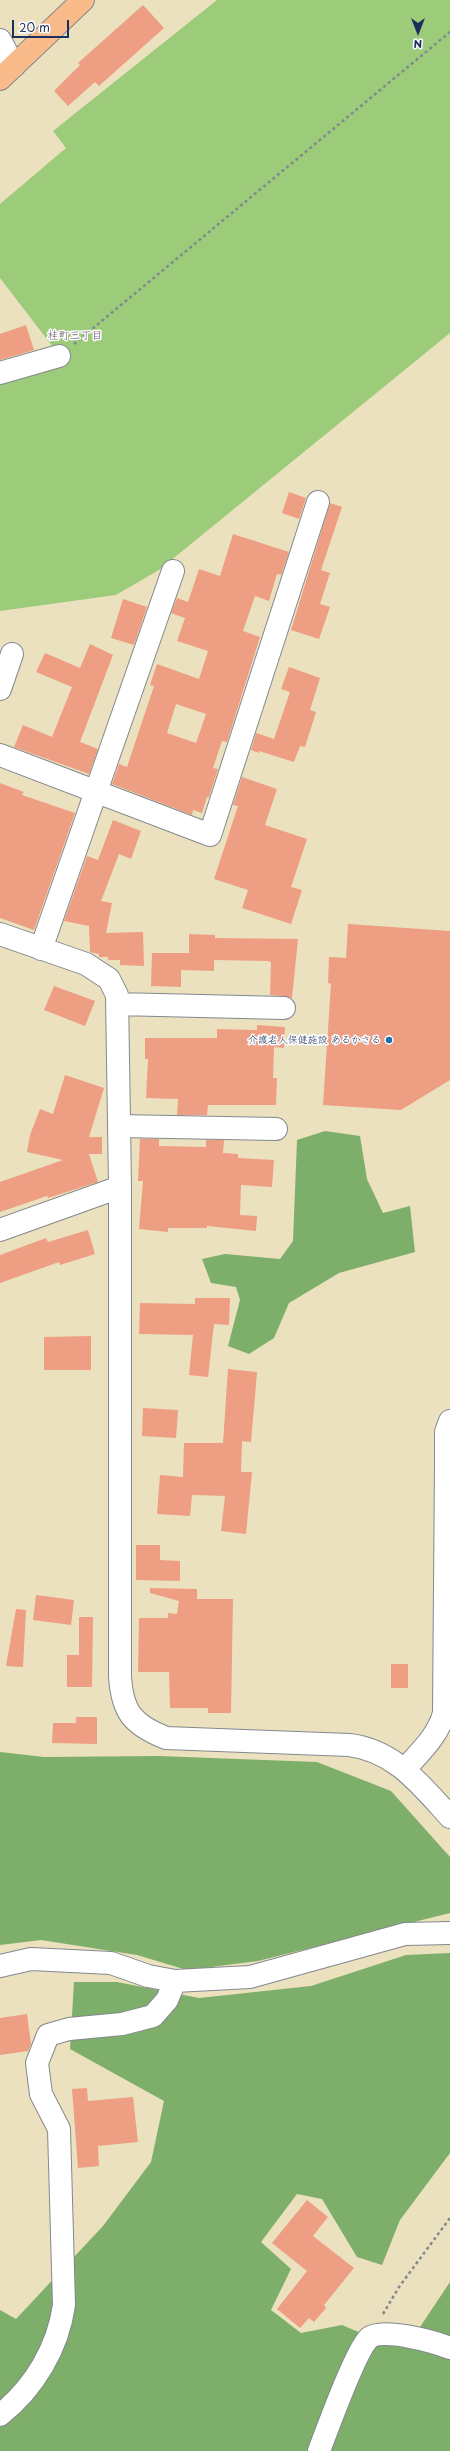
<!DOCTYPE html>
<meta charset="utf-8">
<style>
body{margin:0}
#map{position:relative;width:450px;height:2451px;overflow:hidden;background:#ebe1be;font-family:"Playpen Sans",sans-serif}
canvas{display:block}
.north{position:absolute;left:398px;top:12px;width:40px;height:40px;-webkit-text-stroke:3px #fff;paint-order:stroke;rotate:180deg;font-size:11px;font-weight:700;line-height:16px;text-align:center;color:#1b2f5e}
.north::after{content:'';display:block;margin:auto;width:14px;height:18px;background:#1b2f5e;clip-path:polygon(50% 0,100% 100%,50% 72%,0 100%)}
.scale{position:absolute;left:12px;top:20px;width:57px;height:18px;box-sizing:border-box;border:2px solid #1b2f5e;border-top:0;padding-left:5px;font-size:12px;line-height:14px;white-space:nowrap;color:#1b2f5e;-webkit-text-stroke:3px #fff;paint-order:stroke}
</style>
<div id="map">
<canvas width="450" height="2451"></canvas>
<div class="north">N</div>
<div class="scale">20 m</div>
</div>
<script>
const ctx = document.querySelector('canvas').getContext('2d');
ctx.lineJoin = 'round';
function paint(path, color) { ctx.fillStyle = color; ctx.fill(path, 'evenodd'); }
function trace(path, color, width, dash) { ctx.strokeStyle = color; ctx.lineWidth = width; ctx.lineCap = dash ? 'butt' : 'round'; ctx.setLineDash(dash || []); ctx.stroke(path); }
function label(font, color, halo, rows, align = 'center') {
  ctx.font = font + ' "Playpen Sans","Klee One",sans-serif'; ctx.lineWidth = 3; ctx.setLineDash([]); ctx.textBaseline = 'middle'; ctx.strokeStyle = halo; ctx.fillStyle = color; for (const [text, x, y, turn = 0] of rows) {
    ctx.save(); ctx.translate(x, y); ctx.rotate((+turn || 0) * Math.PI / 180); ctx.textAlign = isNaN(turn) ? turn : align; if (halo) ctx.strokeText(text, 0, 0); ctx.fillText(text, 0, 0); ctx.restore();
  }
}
const green = new Path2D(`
 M217,0h233v333l-291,237 -43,25 -116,16v-238l59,-18 -59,-77v-74l66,-56 -13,-17z`);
const forest = new Path2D(`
 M325,1131l35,5 7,43 16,34 27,-7 5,46 -76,21 -50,30 -15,35 -25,16 -21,-8 12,-46 -4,-13 -25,-4 -9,-24 23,-5 55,5 13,-18 4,-101z
 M0,1752l44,5 115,-1 158,6 74,29 59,66v56l-192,48 -71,9 -50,-15 -96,-15 -41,5z
 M450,1953v200l-50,67 -18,45 -25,-8 -35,-58 -25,-5 -36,48 30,27 -20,41 30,23 41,-8 40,17 38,-15 30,-45v169h-450v-141l16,9 87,-93 48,-64 13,-61 -94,-52 4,-67h43l82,16 112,-12 95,-31z`);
const building = new Path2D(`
 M143,5l21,23 -65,58 -4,-4 -27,24 -14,-15 26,-26 -2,-2z
 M26,325l8,25 -34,10v-26z
 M289,492l17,6 -7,21 -17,-6z
 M330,503l12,4 -21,63 9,3 -10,31 10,3 -11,32 -28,-9z
 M233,534l56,18 -8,23 -4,-1 -8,27 -14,-5 -12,35 17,6 -33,105 -5,-1 -9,27 5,1 -9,28h-2l-5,16 -9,-3 -1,5 -80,-31 7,-20 8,3 27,-81 -4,-1 7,-21 42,15 9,-28 -31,-10 8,-23 -14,-5 6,-15 11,4 11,-33 21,7zM176,704l30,10 -10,29 -29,-10z
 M123,599l24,8 -13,38 -23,-7z
 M90,644l23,11 -33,87 18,7 -9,25 -75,-27 9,-22 29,12 20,-50 -36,-15 9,-19 35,15z
 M289,667l31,11 -10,32 6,2 -11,35 -5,-1 -6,16 -35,-11v2l-8,-3 5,-17 18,6 16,-47 -9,-3z
 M242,777l35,12 -12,36 42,14 -16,48 11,3 -11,34 -49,-16 6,-18 -34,-11 24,-73 -5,-1z
 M0,783l24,9 -2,3 53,18 -41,117 -34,-12z
 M113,820l28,11 -10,28 -12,-5 -18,47 11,2 -6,30 37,-1 1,34 -24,-1v-5h-12v-3h-9v-3l-9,-2 -1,-26 -25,-5 23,-65 11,4z
 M348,924l102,7v149l-49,30 -78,-5 8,-121 -3,-1 1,-26 17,1z
 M189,934l26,1v3l83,1 -6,59 -8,-2 -14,-1 1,-33 -4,-1 -53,-1v11l-33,-1v17l-30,-1 1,-33h37z
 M54,986l41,15 -10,25 -41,-16z
 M257,1025l28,2 -1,21 -10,-1 -1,31h4l-1,27h-68l-1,10h-30l1,-16 -32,-1 2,-39h-3v-21h72v-9l40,1z
 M65,1075l39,13 -15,49h13v17h-13l9,28 -50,16 -1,-2 -47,16v-30l63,-22 -36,-8 3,-17 10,-26 13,5z
 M140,1139h19v7l47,1v-7h18l-1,13 15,1v4l36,2 -2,27 -31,-2 -1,30 17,1 -1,15 -49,-5v2h-39v4l-29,-3 4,-48h-5z
 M88,1230l7,24 -35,11 -1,-3 -59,21v-28l46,-17 2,4z
 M195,1298h35l-1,27 -15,-1 -6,53 -19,-2 4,-40 -54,-1 1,-31 55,1z
 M91,1336v34h-47v-33z
 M228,1369l29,3 -6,70 -9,-1 -1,31h11l-6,62 -25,-3 4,-35 -33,-1 -2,21 -33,-2 3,-39 23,2 1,-34h39z
 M143,1408l35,2 -2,28 -34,-2z
 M136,1545h24v15l20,1v20l-44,-1z
 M150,1588l47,1v10h36l-2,114h-23v-5h-38l-1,-36h-31l1,-54h29v-5l9,1 2,-13 -29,-8z
 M36,1595l38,5 -3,25 -38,-5z
 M16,1609l10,1 -3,57 -17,-1z
 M79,1617h14l-1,70h-25v-32h12z
 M391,1664h17v24h-17z
 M76,1717h21v27l-45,-1 1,-20h23z
 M27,2014l4,30 -3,7 -28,4v-37z
 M87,2088l1,13 45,-4 5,45 -40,4 1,20 -21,2 -6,-79z
 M307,2200l21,17 -15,19 41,32 -30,37 2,3 -12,14 -5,-4 -9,10 -23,-19 30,-38 -35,-28z`);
const path = new Path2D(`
 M74,344l376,-312
 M383,2314l16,-27 51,-69`);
const minor = new Path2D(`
 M0,40l14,26
 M0,373l59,-17
 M0,689l12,-35
 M0,755l210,80 108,-333
 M0,934l86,30 23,15 8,16 3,192v489c2,36 13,49 46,62l183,7c45,5 72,40 101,72
 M41,949l132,-378
 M117,1004l167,4
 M119,1126l157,3
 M0,1230l120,-43
 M405,1769c15,-17 33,-33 39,-56l2,-250v-31l4,-11
 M0,1966l31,-7 80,4 37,13 27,5 75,-4 155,-43 45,-1
 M0,2415c34,-27 58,-67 64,-110l-5,-176 -18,-35 -4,-31 11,-28 21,-6 53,-5 31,-8 14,-16 8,-19
 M319,2451c8,-21 37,-101 50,-113 13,-11 66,4 81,10`);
const major = new Path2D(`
 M0,79l83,-79`);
const markers = [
 [389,1040,4,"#1f6fb2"]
];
const poiNames = [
 ["介護老人保健施設 あるかさる",381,1040]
];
const neighbourhoodNames = [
 ["桂町三丁目",75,336]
];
paint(green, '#9ccb7a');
paint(forest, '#7daf6a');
paint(building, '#ee9e83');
trace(minor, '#83888e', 24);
trace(major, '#83888e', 24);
trace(path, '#83888e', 2.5, [3, 3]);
trace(minor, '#fff', 22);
trace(major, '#fabb8b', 22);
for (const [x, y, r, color] of markers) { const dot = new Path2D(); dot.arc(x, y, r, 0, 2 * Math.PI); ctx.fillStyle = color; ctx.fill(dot); trace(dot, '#fff', 1.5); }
label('10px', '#1b2f5e', '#fff', poiNames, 'right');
label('11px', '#65566b', '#fff', neighbourhoodNames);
</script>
